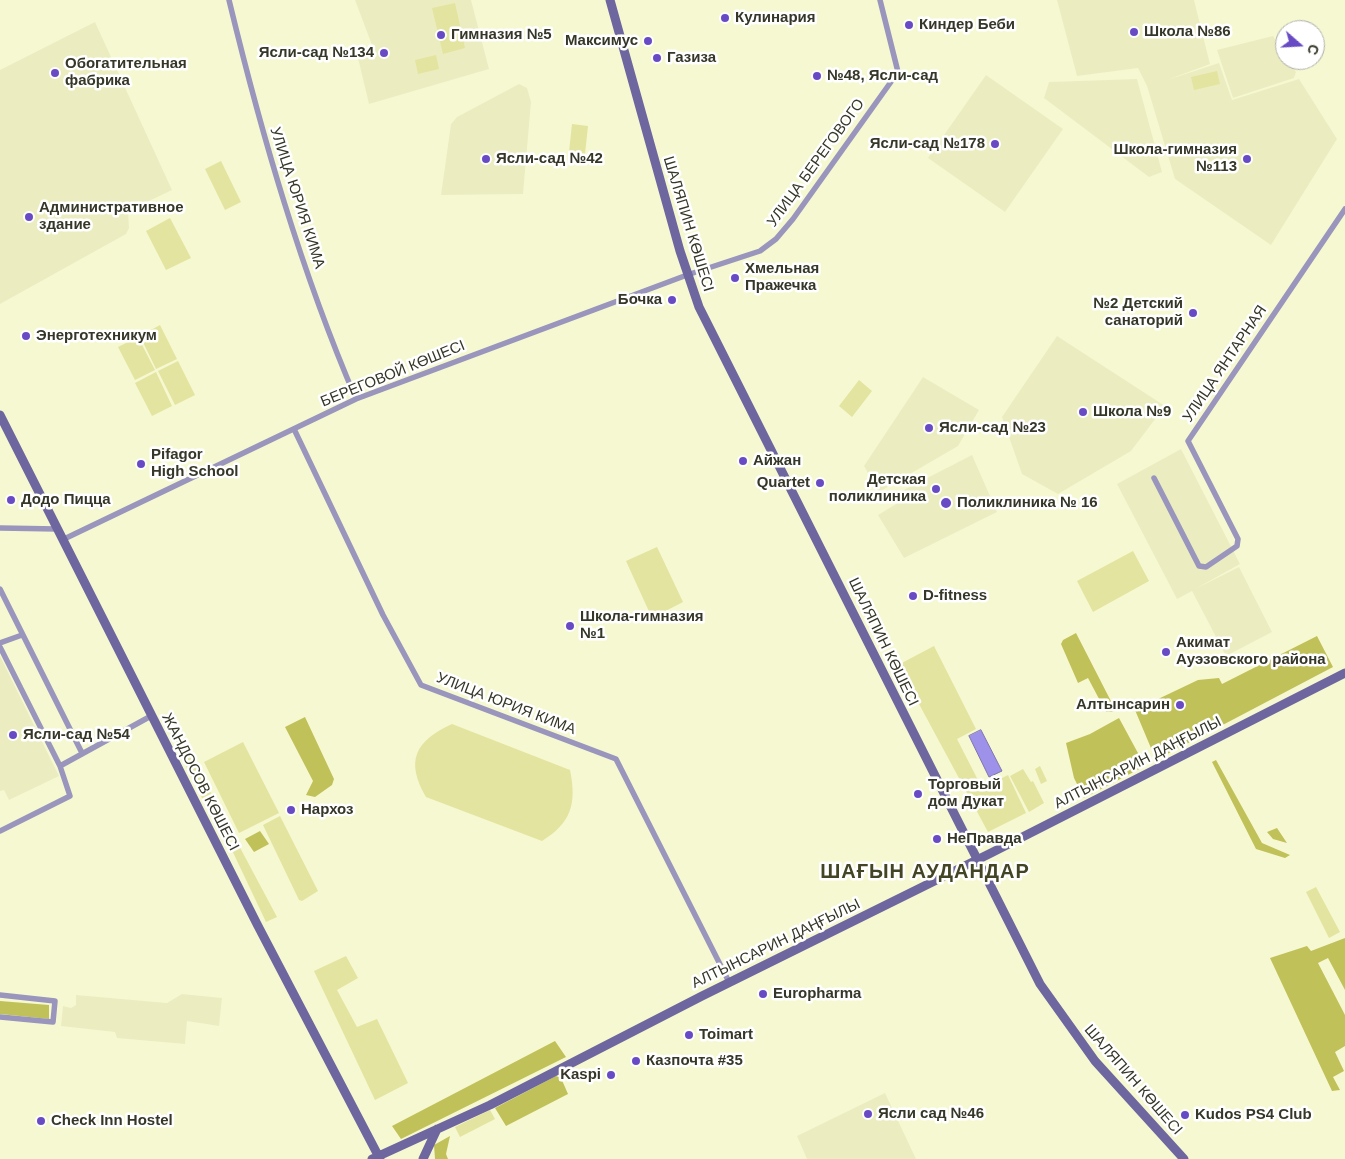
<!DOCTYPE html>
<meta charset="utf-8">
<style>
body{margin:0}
#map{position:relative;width:1345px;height:1159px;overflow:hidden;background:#f6f8d1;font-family:Arial,sans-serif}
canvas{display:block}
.north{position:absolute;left:1275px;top:20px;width:50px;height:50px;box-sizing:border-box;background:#fff;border:1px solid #afafa9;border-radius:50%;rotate:109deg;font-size:14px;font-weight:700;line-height:20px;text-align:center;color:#363728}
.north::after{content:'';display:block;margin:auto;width:18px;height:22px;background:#684bc4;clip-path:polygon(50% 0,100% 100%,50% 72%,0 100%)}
</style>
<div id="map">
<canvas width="1345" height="1159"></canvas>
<div class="north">С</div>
</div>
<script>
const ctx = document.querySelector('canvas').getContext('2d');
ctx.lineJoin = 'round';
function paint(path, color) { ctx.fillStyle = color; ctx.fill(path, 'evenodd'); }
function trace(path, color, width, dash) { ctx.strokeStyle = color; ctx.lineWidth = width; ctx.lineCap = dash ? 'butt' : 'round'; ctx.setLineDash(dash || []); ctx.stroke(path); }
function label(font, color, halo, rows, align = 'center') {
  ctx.font = font + ' Arial,sans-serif'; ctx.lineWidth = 5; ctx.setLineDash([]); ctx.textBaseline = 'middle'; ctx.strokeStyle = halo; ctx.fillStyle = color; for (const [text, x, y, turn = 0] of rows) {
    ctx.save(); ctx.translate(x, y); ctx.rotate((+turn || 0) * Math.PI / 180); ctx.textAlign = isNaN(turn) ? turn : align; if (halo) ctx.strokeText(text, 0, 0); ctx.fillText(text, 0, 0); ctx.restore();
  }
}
const built = new Path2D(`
 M355,0h116l18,69 -120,35 -11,-46 7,-11 7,-2z
 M1057,0h137l16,64 -43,16 52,-17 13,37 67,-21 38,60 -66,106 -96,-66 -28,-93 -9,-18 -61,8z
 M95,22l77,168 -44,21 1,17 -3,6 -126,70v-234z
 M1273,36l12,19v5h3l8,12 -2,6 -61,20 -16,-48z
 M986,75l77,54 -58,83 -77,-54z
 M1137,79l25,93 -13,5 -105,-79 5,-16z
 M519,84l8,4 4,14 -8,92 -82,1 10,-71 6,-7z
 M1057,336l108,70 -34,45 -73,43 -36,-20 -20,-57z
 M923,377l56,33 -21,36 -79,46 -15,-26z
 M1181,449l59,115 -45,25 44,-22 33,65 -46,24 -34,-65 -15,8 -60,-115z
 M972,455l25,57 -93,46 -26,-43 28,-17 -4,-7z
 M0,656l59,120 -50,24 -5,-10 -4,1z
 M182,994l40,4 -3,28 -32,-5 -2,23 -68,-6 -2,-6 -54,-6 2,-20 8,2 5,-3v-10l91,8z
 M885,1093l31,66h-109l-10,-23z`);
const green = new Path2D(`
 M455,3l10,45 -22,6 -11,-46z
 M436,55l3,14 -21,5 -3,-14z
 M1217,71l3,13 -26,6 -3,-13z
 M572,124l16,2 -3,28 -16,-2z
 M221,161l20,41 -16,8 -20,-41z
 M170,218l21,40 -25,12 -20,-39z
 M160,325l17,34 -21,10 -16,-33z
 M138,337l17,33 -20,10 -17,-33z
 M178,361l17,34 -20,10 -17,-34z
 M156,372l16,34 -20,10 -17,-33z
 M859,380l13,11 -20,26 -13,-11z
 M657,547l26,55 -31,16 -26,-57z
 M1133,551l16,30 -56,31 -16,-31z
 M934,646l42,83 -19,10 25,49 26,-13 18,38 -38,19 -90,-167z
 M452,724l118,46c7,34 1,53 -28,71l-116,-44c-21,-36 -11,-56 26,-73z
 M183,739l51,98 -10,5 -49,-98 2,-4z
 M243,742l36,71 -40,20 -35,-71z
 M1040,766l7,15 -6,3 -6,-15z
 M1023,769l8,13 2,-1 11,22 -15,9 -19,-36z
 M280,816l38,75 -16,10 -3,-1 -36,-75z
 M237,842l40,75 -11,5 -36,-76z
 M1316,887l24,45 -11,6 -23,-46z
 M346,956l12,22 -21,12 20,37 20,-8 31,64 -33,17 -61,-129z
 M490,1110l5,9 -35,18 -5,-10z`);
const forest = new Path2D(`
 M1076,633l40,78 -10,1 -18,-34 -10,5 -17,-39 2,-4z
 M1317,636l16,31 -177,93 -21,-50 63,-30 21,-2 3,6z
 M305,717l29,62 -2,6 -17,12 -9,-2 7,-14 -28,-54z
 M1119,718l26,48 -61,32 -10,-20 -8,-35 24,-9z
 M1216,760l46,83 28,12 -5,3 -29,-9 -44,-87z
 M1277,828l10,15 -14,-4 -6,-7z
 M260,831l9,13 -15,8 -9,-13z
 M1345,938v52l-17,-32 -10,5 27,52v31l-10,6 9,19 -11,6 7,13 -8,1 -62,-133 37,-12 4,5z
 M0,1001l49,4v14l-49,-5z
 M555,1041l11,16 -165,82 -9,-13z
 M556,1076l5,2 7,16 -62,32 -11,-18z
 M450,1136l-4,18 2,5h-13l-1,-14z`);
const water = new Path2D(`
 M981,730l21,41 -13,6 -20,-41z`);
const street = new Path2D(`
 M229,0c33,136 72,271 127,399
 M294,429l89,186 38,70 195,74 113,223
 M1154,478l45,88 7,1 31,-21 1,-7 -50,-98 157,-232
 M0,528l57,1
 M62,540l294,-141 331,-124 73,-24 16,-12 17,-20 105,-147 -18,-72
 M0,589l82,164
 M0,643l22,-8
 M0,647l60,119
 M0,831l70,-35 -10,-30 91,-50
 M0,995l55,6 -2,21 -53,-5`);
const secondary = new Path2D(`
 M610,0l70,251 19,56 341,677 55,77 89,98
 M0,415l258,511 122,233
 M372,1159l118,-54 212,-109 289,-143 354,-180
 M423,1159l14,-30`);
const markers = [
 [725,18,5,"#684bc4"],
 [909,25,5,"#684bc4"],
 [1134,32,5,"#684bc4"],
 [441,35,5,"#684bc4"],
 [648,41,5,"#684bc4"],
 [384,53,5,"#684bc4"],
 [657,58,5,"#684bc4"],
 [55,73,5,"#684bc4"],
 [817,76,5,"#684bc4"],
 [995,144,5,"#684bc4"],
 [486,159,5,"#684bc4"],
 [1247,159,5,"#684bc4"],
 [29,217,5,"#684bc4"],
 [735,278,5,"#684bc4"],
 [672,300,5,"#684bc4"],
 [1193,313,5,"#684bc4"],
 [26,336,5,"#684bc4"],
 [1083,412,5,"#684bc4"],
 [929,428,5,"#684bc4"],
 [743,461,5,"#684bc4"],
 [141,464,5,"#684bc4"],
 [820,483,5,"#684bc4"],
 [936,489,5,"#684bc4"],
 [11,500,5,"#684bc4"],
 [946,503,6,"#684bc4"],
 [913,596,5,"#684bc4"],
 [570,626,5,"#684bc4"],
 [1166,652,5,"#684bc4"],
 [1180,705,5,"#684bc4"],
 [13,735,5,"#684bc4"],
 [918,794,5,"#684bc4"],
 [291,810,5,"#684bc4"],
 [937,839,5,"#684bc4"],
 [763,994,5,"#684bc4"],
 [689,1035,5,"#684bc4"],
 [636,1061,5,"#684bc4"],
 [611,1075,5,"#684bc4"],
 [868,1114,5,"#684bc4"],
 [1185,1115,5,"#684bc4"],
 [41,1121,5,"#684bc4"]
];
const poiNames = [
 ["Кулинария",735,18],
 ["Киндер Беби",919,25],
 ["Школа №86",1144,32],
 ["Гимназия №5",451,35],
 ["Максимус",638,41,"right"],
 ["Ясли-сад №134",374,53,"right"],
 ["Газиза",667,58],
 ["Обогатительная",65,64],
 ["фабрика",65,81],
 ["№48, Ясли-сад",827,76],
 ["Ясли-сад №178",985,144,"right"],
 ["Школа-гимназия",1237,150,"right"],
 ["№113",1237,167,"right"],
 ["Ясли-сад №42",496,159],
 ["Административное",39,208],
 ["здание",39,225],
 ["Хмельная",745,269],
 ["Пражечка",745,286],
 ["Бочка",662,300,"right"],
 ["№2 Детский",1183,304,"right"],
 ["санаторий",1183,321,"right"],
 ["Энерготехникум",36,336],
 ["Школа №9",1093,412],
 ["Ясли-сад №23",939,428],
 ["Pifagor",151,455],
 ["High School",151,472],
 ["Айжан",753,461],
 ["Детская",926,480,"right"],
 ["поликлиника",926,497,"right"],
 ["Quartet",810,483,"right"],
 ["Додо Пицца",21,500],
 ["Поликлиника № 16",957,503],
 ["D-fitness",923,596],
 ["Школа-гимназия",580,617],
 ["№1",580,634],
 ["Акимат",1176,643],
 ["Ауэзовского района",1176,660],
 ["Алтынсарин",1170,705,"right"],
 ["Ясли-сад №54",23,735],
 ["Торговый",928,785],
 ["дом Дукат",928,802],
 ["Нархоз",301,810],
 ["НеПравда",947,839],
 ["Europharma",773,994],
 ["Toimart",699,1035],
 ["Казпочта #35",646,1061],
 ["Kaspi",601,1075,"right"],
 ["Ясли сад №46",878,1114],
 ["Kudos PS4 Club",1195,1115],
 ["Check Inn Hostel",51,1121]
];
const streetNames = [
 ["УЛИЦА БЕРЕГОВОГО",816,163,-54],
 ["УЛИЦА ЮРИЯ КИМА",297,198,72],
 ["ШАЛЯПИН КӨШЕСІ",688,224,73],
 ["УЛИЦА ЯНТАРНАЯ",1225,364,-56],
 ["БЕРЕГОВОЙ КӨШЕСІ",393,374,-22],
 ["ШАЛЯПИН КӨШЕСІ",883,642,64],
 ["УЛИЦА ЮРИЯ КИМА",506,704,21],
 ["АЛТЫНСАРИН ДАҢҒЫЛЫ",1138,763,-27],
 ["ЖАНДОСОВ КӨШЕСІ",200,782,63],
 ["АЛТЫНСАРИН ДАҢҒЫЛЫ",776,944,-26],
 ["ШАЛЯПИН КӨШЕСІ",1133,1080,49]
];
const districtNames = [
 ["ШАҒЫН АУДАНДАР",925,872]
];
paint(built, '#ebedc0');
paint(green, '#e3e49f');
paint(forest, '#c1c159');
paint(water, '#9e91e9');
trace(water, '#7f76af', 1);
trace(street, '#9995bc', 5.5);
trace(secondary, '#6e669e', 9);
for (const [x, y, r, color] of markers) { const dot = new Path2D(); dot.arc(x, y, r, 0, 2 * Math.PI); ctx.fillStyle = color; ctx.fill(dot); trace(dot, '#fff', 2); }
label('bold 15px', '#363728', '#fff', poiNames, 'left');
label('15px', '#363728', '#fff', streetNames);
ctx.letterSpacing = '1px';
label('bold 20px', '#444524', '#fff', districtNames);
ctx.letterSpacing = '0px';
</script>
